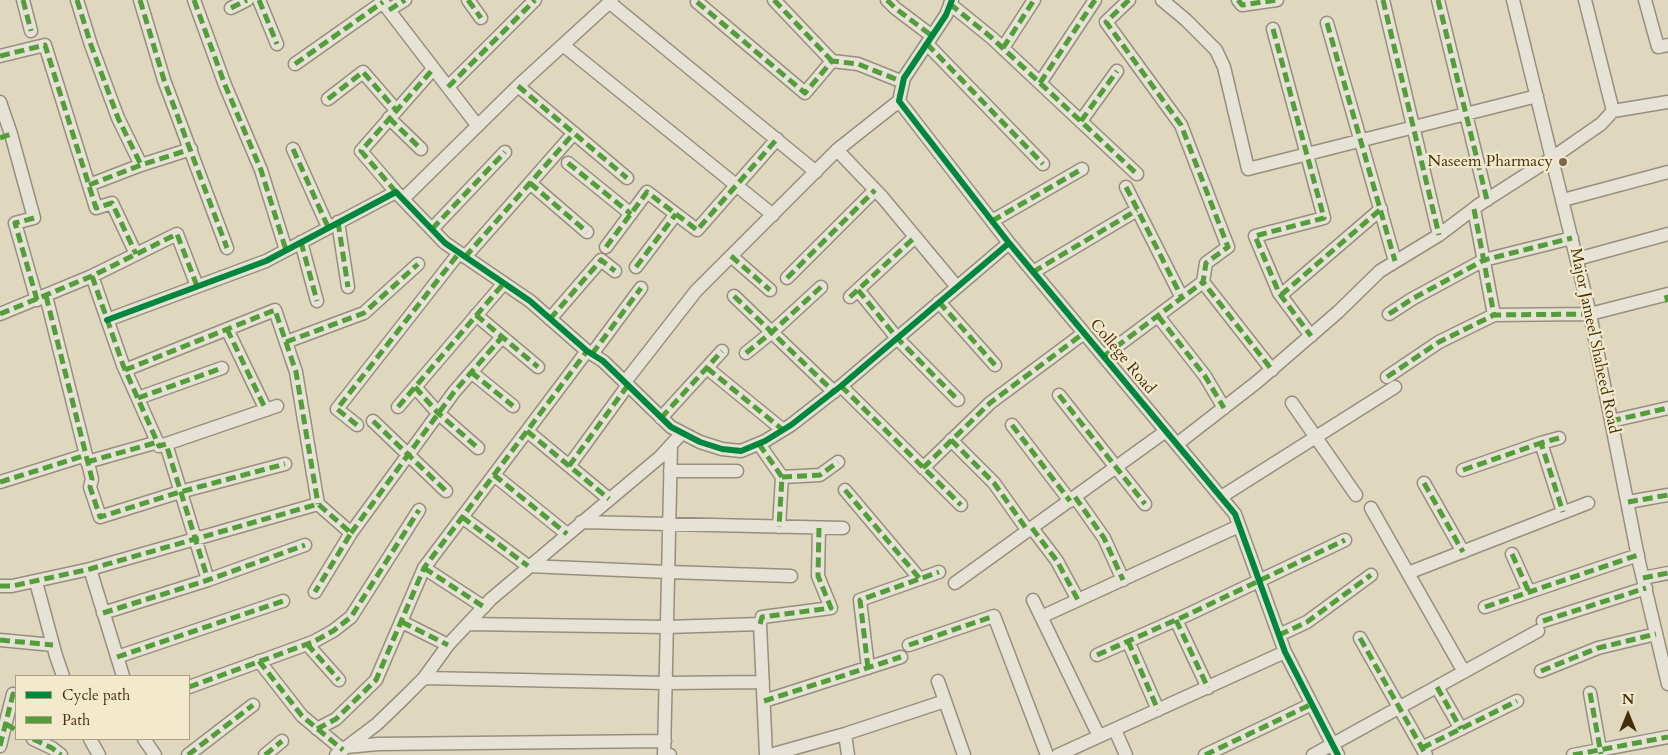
<!DOCTYPE html>
<style>
body{margin:0}
#map{position:relative;width:1668px;height:755px;overflow:hidden;background:#dfd8bf;font-family:Cardo,serif}
canvas{display:block}
.legend{position:absolute;left:15px;top:675px;width:175px;height:65px;box-sizing:border-box;background:#f3eacd;border:1px solid #ad9e7f;margin:0;padding:6px 9px;list-style:none;font-size:15px;color:#442d0b}
.legend li{display:flex;align-items:center;gap:10px;height:25px}
.legend b{width:25px;border:1px solid #ad9e7f}
.north{position:absolute;left:1603px;top:690px;width:50px;height:50px;-webkit-text-stroke:4px #f3eacd;paint-order:stroke;rotate:0deg;font-size:14px;font-weight:700;line-height:20px;text-align:center;color:#442d0b}
.north::after{content:'';display:block;margin:auto;width:18px;height:22px;background:#442d0b;clip-path:polygon(50% 0,100% 100%,50% 72%,0 100%)}
</style>
<div id="map">
<canvas width="1668" height="755"></canvas>
<ul class="legend">
<li><b style="height:6px;background:#00873e"></b>Cycle path</li>
<li><b style="height:6px;background:#549d3b"></b>Path</li>
</ul>
<div class="north">N</div>
</div>
<script>
const ctx = document.querySelector('canvas').getContext('2d');
ctx.lineJoin = 'round';
function trace(path, color, width, dash) { ctx.strokeStyle = color; ctx.lineWidth = width; ctx.lineCap = dash ? 'butt' : 'round'; ctx.setLineDash(dash || []); ctx.stroke(path); }
function label(font, color, halo, rows, align = 'center') {
  ctx.font = font + ' Cardo,serif'; ctx.lineWidth = 4.5; ctx.setLineDash([]); ctx.textBaseline = 'middle'; ctx.strokeStyle = halo; ctx.fillStyle = color; for (const [text, x, y, turn = 0] of rows) {
    ctx.save(); ctx.translate(x, y); ctx.rotate((+turn || 0) * Math.PI / 180); ctx.textAlign = isNaN(turn) ? turn : align; if (halo) ctx.strokeText(text, 0, 0); ctx.fillText(text, 0, 0); ctx.restore();
  }
}
const minor = new Path2D(`
 M23,0l8,31
 M77,0l14,45 27,73 23,47
 M140,0l24,80 63,168
 M194,0l31,85 36,85 25,80
 M259,0l18,44
 M381,0l96,125
 M468,0l13,18
 M774,0l58,61
 M887,0l8,8 37,28
 M952,0l-6,15 -42,63 -5,23 110,142 226,271 50,138 53,103
 M1129,0l-23,22 75,103 47,122 -22,16 -3,19 69,88
 M1162,0l24,20 30,30 8,17 24,102 289,-73
 M1238,0l4,5 35,-5
 M1383,0l56,235
 M1438,0l49,200
 M1513,0l77,314 49,248 29,122
 M1645,0l13,47 10,-2
 M609,2l207,170
 M697,2l108,91 27,-32 26,3 45,18
 M950,4l42,34 145,136
 M231,8l16,-8
 M389,10l16,-10
 M1327,23l68,238
 M1273,29l51,189 -69,18 24,57 32,43
 M927,44l116,120
 M563,45l210,170
 M1003,48l31,-48
 M0,56l45,-11 51,163 16,-5 24,51
 M295,64l88,-62
 M1040,83l55,-83
 M518,86l109,92
 M448,87l87,-87
 M328,99l35,-27 33,38
 M0,102l11,32 23,84 -19,5 22,77
 M1613,111l55,-9
 M389,118l32,31
 M1081,121l36,-50
 M293,149l35,78
 M837,150l62,-49
 M568,163l63,51
 M530,183l57,49
 M89,185l52,-20 50,-16
 M1126,187l56,111
 M396,192l-35,-41 72,-82
 M403,199l115,-113 94,-86
 M1563,200l105,-28
 M1474,209l20,106 96,-1 78,-20
 M992,221l90,-52
 M338,222l10,65
 M432,229l73,-77
 M301,242l16,59
 M606,247l41,-55 50,38 80,-91
 M731,256l39,34
 M465,257l109,-124
 M1577,259l91,-25
 M636,267l40,-53
 M1033,272l104,-62
 M92,276l31,89 36,81 7,-2 42,136
 M787,278l88,-88
 M858,290l39,48 61,62
 M1281,295l100,-86
 M46,296l46,183 -2,8 10,30 80,-25 105,-28
 M734,296l100,96
 M850,297l65,-60
 M939,302l56,63
 M0,314l92,-38 85,-42 20,52
 M1389,314l23,-15 72,-39 88,-22
 M476,315l62,52
 M1158,316l47,60 19,32
 M550,319l51,-59 14,11
 M107,320l159,-59 130,-69 49,51 85,58 57,50 16,10 68,66 29,15 22,7 19,2 24,-10 26,-16 50,-39 168,-143
 M227,329l39,81
 M286,342l78,-29 54,-49
 M746,353l26,-21 49,-45
 M592,354l49,-66
 M1104,356l99,-74
 M707,368l76,62
 M125,370l150,-60 21,62 22,132
 M471,372l42,34
 M1387,377l52,-35 55,-27
 M625,382l71,-91 141,-141 46,48 74,89
 M841,386l120,119
 M415,387l23,26 40,35
 M1059,395l86,109
 M138,398l84,-30
 M1292,403l64,92
 M398,407l106,-124
 M661,418l61,-67
 M373,421l73,70
 M1611,421l57,-13
 M357,425l-20,-16 122,-156
 M1012,425l58,76
 M527,431l82,68
 M1559,438l-18,5 22,69
 M951,440l43,43 34,48
 M166,444l111,-38
 M759,444l23,33 -3,50
 M1177,444l80,-62 81,-70 42,-41 59,-36 41,-31 72,-46 49,-34 12,-13 -28,-111
 M87,462l71,-20
 M569,466l59,-81
 M923,468l67,-65 94,-70
 M1463,470l78,-27
 M670,471h67
 M494,475l73,59
 M782,477l38,-2 18,-13
 M0,482l86,-27
 M1424,483l39,69
 M845,490l75,89
 M1075,497l29,41 19,42
 M1221,497l174,-110
 M1628,502l40,-7
 M1371,508l93,164
 M462,517l66,49 140,6 123,4
 M581,522l262,6
 M1032,528l25,33 21,39
 M351,533l103,-141 48,-55
 M1512,554l17,38
 M424,568l60,39
 M90,569l33,107
 M1408,573l180,-70
 M1643,578l25,-5
 M36,582l20,74 7,20
 M955,583l211,-152
 M0,586h12l78,-17 228,-65 33,29 -36,59
 M1033,600l63,130 4,5
 M1485,607l153,-52
 M103,613l105,-33 97,-35
 M1041,617l198,-91
 M1176,620l32,68
 M1543,621l103,-33
 M402,622l46,23
 M468,624l199,3 93,-3
 M1279,635l28,-13 64,-47
 M1360,638l66,117
 M0,640l53,5
 M1128,641l30,69
 M307,644l32,36
 M909,645l85,-29 53,139
 M1097,655l90,-40 158,-75
 M117,657l166,-56
 M259,661l43,55 41,34
 M868,668l-8,-68 79,-28
 M1541,671l57,-23 58,-14
 M424,678l242,5 97,-1
 M938,681l26,74
 M189,687l124,-45 20,-11 18,-14 68,-107
 M1437,687l24,42
 M1590,693l11,62
 M764,701l137,-44
 M317,729l19,-10 40,-39 48,-112 163,-217
 M1115,730l11,25
 M845,734l3,21
 M33,739l19,9 9,7
 M90,739l9,16
 M144,739l11,16
 M0,746l13,-52 3,2
 M346,747l32,-3 287,-3
 M1422,748l95,-47
 M188,755l65,-50
 M265,755l17,-14
 M336,755l41,-31 27,-26 20,-20 24,-33 43,-46 169,-142 21,-23
 M670,755h-6l7,-310
 M766,755l-6,-131 2,-7 69,-9 -13,-32 1,-48
 M770,755l75,-21 100,-33
 M1058,755l227,-103
 M1205,755l107,-51
 M1313,755l225,-124
 M1573,755l95,-18`);
const quiet = new Path2D(`
 M23,0l8,31
 M77,0l14,45 27,73 23,47
 M140,0l24,80 63,168
 M194,0l31,85 36,85 25,80 -3,1
 M259,0l18,44
 M468,0l13,18
 M774,0l58,61
 M887,0l8,8 37,28
 M1129,0l-23,22 75,103 47,122 -22,16 -3,19 69,88
 M1238,0l4,5 35,-5
 M1383,0l56,235
 M1438,0l49,200
 M697,2l108,91 27,-32 26,3 45,18
 M950,4l42,34 145,136
 M231,8l16,-8
 M389,10l16,-10
 M1327,23l68,238
 M1273,29l51,189 -69,18 24,57 32,43
 M927,44l116,120
 M1003,48l31,-48
 M0,56l45,-11 51,163 16,-5 24,51
 M295,64l88,-62
 M1040,83l55,-83
 M518,86l109,92
 M448,87l87,-87
 M328,99l35,-27 33,38
 M389,118l32,31
 M1081,121l36,-50
 M0,138l11,-4
 M293,149l35,78
 M568,163l63,51
 M530,183l57,49
 M89,185l52,-20 50,-16
 M1126,187l56,111
 M396,192l-35,-41 72,-82
 M1474,209l20,106 96,-1
 M34,218l-19,5 22,77
 M992,221l90,-52
 M338,222l10,65
 M432,229l73,-77
 M301,242l16,59
 M606,247l41,-55 50,38 80,-91
 M731,256l39,34
 M465,257l109,-124
 M636,267l40,-53
 M1033,272l104,-62
 M92,276l31,89 36,81 7,-2 42,136
 M787,278l88,-88
 M858,290l39,48 61,62
 M1281,295l100,-86
 M1666,295l2,7
 M46,296l46,183 -2,8 10,30 80,-25 105,-28
 M734,296l100,96
 M850,297l65,-60
 M939,302l56,63
 M0,314l92,-38 85,-42 20,52
 M1389,314l23,-15 72,-39 88,-22
 M476,315l62,52
 M1158,316l47,60 19,32
 M550,319l51,-59 14,11
 M227,329l39,81
 M286,342l78,-29 54,-49
 M746,353l26,-21 49,-45
 M592,354l49,-66
 M1104,356l99,-74
 M707,368l76,62
 M125,370l150,-60 21,62 22,132
 M471,372l42,34
 M1387,377l52,-35 55,-27
 M841,386l120,119
 M415,387l23,26 40,35
 M1059,395l86,109
 M138,398l84,-30
 M398,407l106,-124
 M661,418l61,-67
 M373,421l73,70
 M1611,421l57,-13
 M357,425l-20,-16 122,-156
 M1012,425l58,76
 M527,431l82,68
 M1559,438l-18,5 22,69
 M951,440l43,43 34,48
 M759,444l23,33 -3,50
 M87,462l71,-20
 M569,466l59,-81
 M923,468l67,-65 94,-70
 M1463,470l78,-27
 M494,475l73,59
 M782,477l38,-2 18,-13
 M0,482l86,-27
 M1424,483l39,69
 M845,490l75,89
 M1075,497l29,41 19,42
 M1628,502l40,-7
 M462,517l66,49
 M1032,528l25,33 21,39
 M351,533l103,-141 48,-55
 M1512,554l17,38
 M424,568l60,39
 M1643,578l25,-5
 M0,586h12l78,-17 228,-65 33,29 -36,59
 M1485,607l153,-52
 M103,613l105,-33 97,-35
 M1176,620l32,68
 M1543,621l103,-33
 M402,622l46,23
 M760,624l2,-7 69,-9 -13,-32 1,-48
 M1279,635l28,-13 64,-47
 M1360,638l66,117
 M0,640l53,5
 M1128,641l30,69
 M307,644l32,36
 M909,645l85,-29
 M1097,655l90,-40 158,-75
 M117,657l166,-56
 M259,661l43,55 41,34
 M868,668l-8,-68 79,-28
 M1541,671l57,-23 58,-14
 M189,687l124,-45 20,-11 18,-14 68,-107
 M1437,687l24,42
 M1590,693l11,61
 M764,701l137,-44
 M6,724l10,6
 M317,729l19,-10 40,-39 48,-112 163,-217
 M33,739l19,9 9,7
 M0,746l13,-52 3,2
 M1422,748l95,-47
 M188,755l65,-50
 M265,755l17,-14
 M1205,755l107,-51
 M1573,755l95,-18`);
const cycleway = new Path2D(`
 M952,0l-6,15 -42,63 -5,23 110,142 226,271 50,138 53,103
 M107,320l159,-59 130,-69 49,51 85,58 57,50 16,10 68,66 29,15 22,7 19,2 24,-10 26,-16 50,-39 168,-143`);
const markers = [
 [1563,162,5,"#7a694a"]
];
const poiNames = [
 ["Naseem Pharmacy",1553,162]
];
const streetNames = [
 ["Major Jameel Shaheed Road",1594,341,78],
 ["College Road",1122,357,50]
];
trace(minor, '#968f7e', 15);
trace(minor, '#e6e2d5', 12);
trace(quiet, '#549d3b', 5, [10, 5]);
trace(cycleway, '#00873e', 6);
for (const [x, y, r, color] of markers) { const dot = new Path2D(); dot.arc(x, y, r, 0, 2 * Math.PI); ctx.fillStyle = color; ctx.fill(dot); trace(dot, '#f3eacd', 2); }
label('16px', '#442d0b', '#f3eacd', poiNames, 'right');
label('16px', '#442d0b', '#f3eacd', streetNames);
</script>
